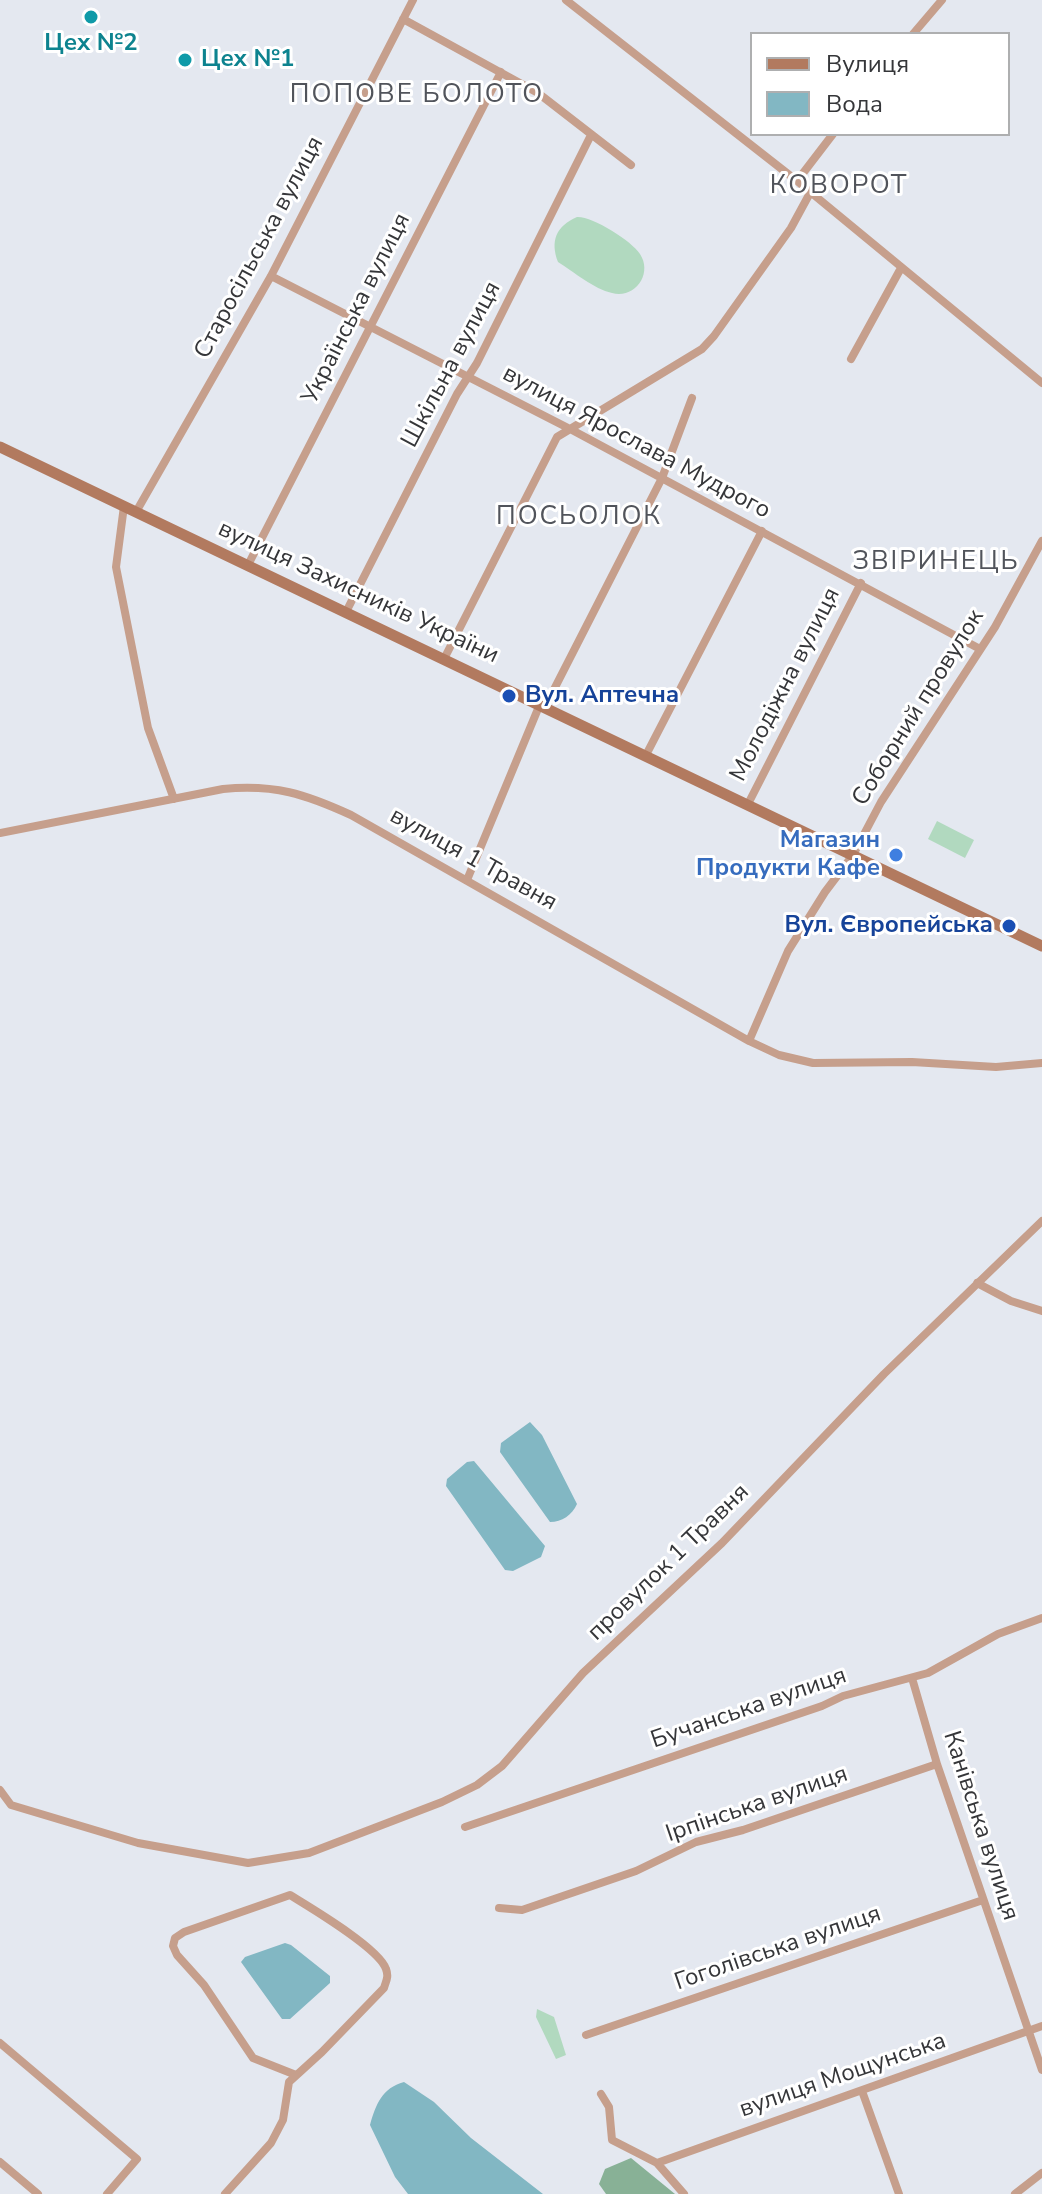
<!DOCTYPE html>
<meta charset="utf-8">
<style>
body{margin:0}
#map{position:relative;width:1042px;height:2194px;overflow:hidden;background:#e4e8f0;font-family:"Nunito Sans",sans-serif}
canvas{display:block}
.legend{position:absolute;left:750px;top:32px;width:260px;height:104px;box-sizing:border-box;background:#fff;border:2px solid #aeafb0;margin:0;padding:10px 14px;list-style:none;font-size:24px;color:#353639}
.legend li{display:flex;align-items:center;gap:16px;height:40px}
.legend b{width:40px;border:2px solid #aeafb0}
</style>
<div id="map">
<canvas width="1042" height="2194"></canvas>
<ul class="legend">
<li><b style="height:10px;background:#b27a5f"></b>Вулиця</li>
<li><b style="height:22px;background:#82b7c3"></b>Вода</li>
</ul>
</div>
<script>
const ctx = document.querySelector('canvas').getContext('2d');
ctx.lineJoin = 'round';
function paint(path, color) { ctx.fillStyle = color; ctx.fill(path, 'evenodd'); }
function trace(path, color, width, dash) { ctx.strokeStyle = color; ctx.lineWidth = width; ctx.lineCap = dash ? 'butt' : 'round'; ctx.setLineDash(dash || []); ctx.stroke(path); }
function label(font, color, halo, rows, align = 'center') {
  ctx.font = font + ' "Nunito Sans",sans-serif'; ctx.lineWidth = 6; ctx.setLineDash([]); ctx.textBaseline = 'middle'; ctx.strokeStyle = halo; ctx.fillStyle = color; for (const [text, x, y, turn = 0] of rows) {
    ctx.save(); ctx.translate(x, y); ctx.rotate((+turn || 0) * Math.PI / 180); ctx.textAlign = isNaN(turn) ? turn : align; if (halo) ctx.strokeText(text, 0, 0); ctx.fillText(text, 0, 0); ctx.restore();
  }
}
const green = new Path2D(`
 M577,217c15,-1 55,24 63,37 13,20 -5,45 -28,39 -18,-4 -38,-21 -54,-31 -8,-21 -2,-36 19,-45z
 M937,821l37,19 -9,18 -37,-19z
 M537,2009l17,8 12,38 -10,4 -20,-42z`);
const forest = new Path2D(`
 M631,2158l44,36h-69l-7,-10 6,-15z`);
const water = new Path2D(`
 M530,1422l12,13 35,69c-5,11 -15,18 -27,18l-50,-70 1,-9z
 M474,1461l71,85 -4,11 -28,14 -8,-1 -59,-84 1,-7 20,-17z
 M285,1943l6,2 39,31v7l-40,36h-8l-41,-57 4,-5z
 M404,2082l30,20 37,36 72,56h-135l-13,-17 -25,-52c6,-21 12,-37 34,-43z`);
const street = new Path2D(`
 M566,0l231,181 245,202
 M403,19l135,74 93,72
 M913,34l29,-34
 M797,181l36,-47
 M271,276l301,154 408,219
 M851,359l50,-91
 M248,565l253,-493
 M346,612l111,-218 20,-31 114,-228
 M444,659l113,-222 145,-88 12,-13 77,-108 19,-35
 M545,707l117,-229 30,-80
 M646,755l116,-224
 M174,799l-26,-71 -32,-161 8,-61 12,6 135,-236 142,-276
 M748,804l113,-221
 M0,833l223,-44c52,-5 82,5 128,26l398,226 30,14 34,8 99,-1 84,5 46,-4
 M467,880l73,-176
 M749,1041l39,-90 37,-59 28,-37 28,-53 114,-175 47,-86
 M977,1283l34,18 31,10
 M912,1678l25,86 105,306
 M0,1790l11,15 127,38 110,20 61,-10 133,-51 35,-17 25,-19 81,-93 139,-130 162,-169 158,-153
 M465,1827l357,-121 21,-10 85,-23 70,-39 44,-16
 M499,1908l23,2 114,-39 60,-29 47,-12 194,-66
 M586,2035l397,-135
 M0,2043l137,116 -30,35
 M862,2091l37,103
 M601,2094l8,13 3,33 45,23 27,31
 M0,2162l38,32
 M657,2163l385,-137
 M225,2194l46,-51 12,-23 6,-38 33,-30 62,-64c2,-7 5,-11 2,-19 -7,-21 -75,-61 -96,-74l-106,37 -9,6 -2,8 4,9 27,30 49,73 43,17
 M1015,2194l27,-21`);
const secondary = new Path2D(`
 M0,447l1042,499`);
const markers = [
 [91,17,8,"#0f9aa8"],
 [185,60,8,"#0f9aa8"],
 [509,696,8,"#1a4fb4"],
 [896,855,8,"#3f7fe0"],
 [1009,926,8,"#1a4fb4"]
];
const cultureNames = [
 ["Цех №2",91,44],
 ["Цех №1",201,60,"left"]
];
const streetNames = [
 ["Старосільська вулиця",260,248,-62],
 ["Українська вулиця",357,309,-63],
 ["Шкільна вулиця",452,365,-62],
 ["вулиця Ярослава Мудрого",636,443,28],
 ["вулиця Захисників України",358,593,25],
 ["Молодіжна вулиця",786,685,-63],
 ["Соборний провулок",919,708,-58],
 ["вулиця 1 Травня",473,860,29],
 ["провулок 1 Травня",669,1563,-44],
 ["Бучанська вулиця",749,1709,-19],
 ["Ірпінська вулиця",757,1805,-19],
 ["Канівська вулиця",980,1826,72],
 ["Гоголівська вулиця",778,1949,-19],
 ["вулиця Мощунська",843,2076,-19]
];
const transitNames = [
 ["Вул. Аптечна",525,696],
 ["Вул. Європейська",993,926,"right"]
];
const shopNames = [
 ["Магазин",880,841],
 ["Продукти Кафе",880,869]
];
const neighbourhoodNames = [
 ["ПОПОВЕ БОЛОТО",417,96],
 ["КОВОРОТ",839,187],
 ["ПОСЬОЛОК",579,518],
 ["ЗВІРИНЕЦЬ",936,563]
];
paint(green, '#b1d9bf');
paint(forest, '#88b196');
paint(water, '#82b7c3');
trace(street, '#c69f8c', 8);
trace(secondary, '#b27a5f', 11);
for (const [x, y, r, color] of markers) { const dot = new Path2D(); dot.arc(x, y, r, 0, 2 * Math.PI); ctx.fillStyle = color; ctx.fill(dot); trace(dot, '#fff', 3); }
label('bold 24px', '#0d838f', '#fff', cultureNames);
label('24px', '#353639', '#fff', streetNames);
label('bold 24px', '#164399', '#fff', transitNames, 'left');
label('bold 24px', '#366cbe', '#fff', shopNames, 'right');
ctx.letterSpacing = '2px';
label('26px', '#51545b', '#fff', neighbourhoodNames);
ctx.letterSpacing = '0px';
</script>
